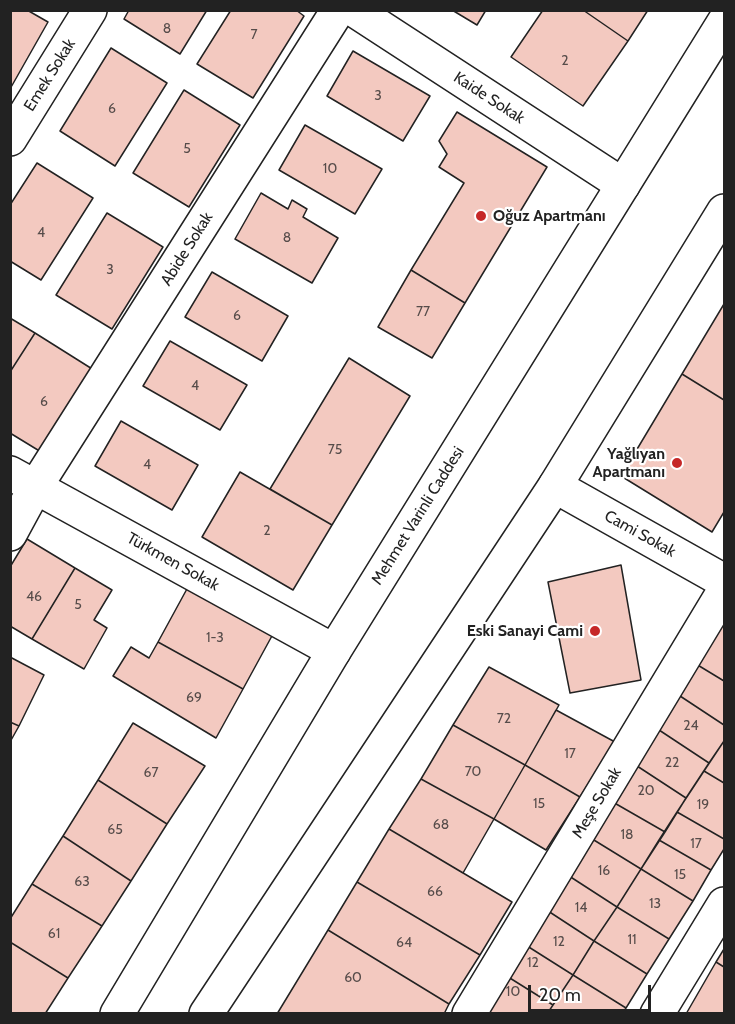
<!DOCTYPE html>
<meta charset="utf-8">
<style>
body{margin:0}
#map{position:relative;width:735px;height:1024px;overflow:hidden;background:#fff;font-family:Cabin,sans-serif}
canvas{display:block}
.frame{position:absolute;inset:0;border:12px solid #222;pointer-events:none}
.scale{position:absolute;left:528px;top:985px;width:123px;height:27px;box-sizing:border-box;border:3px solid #222;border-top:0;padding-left:8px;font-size:18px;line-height:21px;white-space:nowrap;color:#222;-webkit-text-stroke:4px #fff;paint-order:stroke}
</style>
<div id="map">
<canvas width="735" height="1024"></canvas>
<div class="frame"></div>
<div class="scale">20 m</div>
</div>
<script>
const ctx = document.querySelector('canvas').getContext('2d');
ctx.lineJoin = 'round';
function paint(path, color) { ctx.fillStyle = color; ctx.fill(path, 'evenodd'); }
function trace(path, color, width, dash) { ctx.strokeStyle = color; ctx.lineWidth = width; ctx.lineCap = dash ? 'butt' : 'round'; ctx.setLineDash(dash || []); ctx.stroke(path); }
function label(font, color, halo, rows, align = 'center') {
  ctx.font = font + ' Cabin,sans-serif'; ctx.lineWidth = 4.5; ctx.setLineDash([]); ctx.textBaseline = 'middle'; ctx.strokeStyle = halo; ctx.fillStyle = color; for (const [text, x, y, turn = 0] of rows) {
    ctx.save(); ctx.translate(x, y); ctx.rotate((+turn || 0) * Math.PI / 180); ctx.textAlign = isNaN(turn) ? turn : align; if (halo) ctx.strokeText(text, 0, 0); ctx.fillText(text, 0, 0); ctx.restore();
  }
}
const building = new Path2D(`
 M10,10h17l21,12 -38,67z
 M129,10h78l-27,44 -56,-35z
 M231,10h65l8,6 -51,82 -56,-34z
 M452,10h34l-9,15z
 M543,10h40l45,31 -45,65 -72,-49z
 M583,10h65l-20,31z
 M111,48l56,35 -52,83 -55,-35z
 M353,51l77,45 -27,45 -76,-45z
 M184,90l56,35 -51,82 -56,-34z
 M457,112l90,55 -82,136 -54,-33 53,-87 -25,-16 8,-13 -8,-13z
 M305,125l77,44 -27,45 -76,-44z
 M37,163l56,35 -52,82 -31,-19v-56z
 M261,193l27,16 4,-9 15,9 -4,8 35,21 -26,45 -77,-44z
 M107,213l56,34 -51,82 -56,-34z
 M411,270l54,33 -33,55 -54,-31z
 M212,272l76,44 -26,45 -77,-44z
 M724,304v96l-42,-26z
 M10,318l25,15 -25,39z
 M35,333l62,39 -51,83 -36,-22v-61z
 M170,341l77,44 -27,45 -77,-44z
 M349,358l61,38 -78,129 -62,-36z
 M682,374l42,26v112l-12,20 -91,-56z
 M121,421l77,44 -26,45 -77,-44z
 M240,472l92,53 -39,65 -91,-53z
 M27,539l48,29 -43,71 -22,-13v-59z
 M621,565l20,115 -71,13 -22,-111z
 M75,568l37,22 -18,30 13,8 -23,41 -52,-30z
 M188,587l85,47 -30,55 -85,-47z
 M724,616v65l-28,-17z
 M158,642l85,47 -27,49 -103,-62 18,-29 18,11z
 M10,657l34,18 -25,51 -9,-4z
 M696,664l28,17v44l-47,-31z
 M489,667l70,38 -34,60 -72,-40z
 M677,694l47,31v16l-15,22 -53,-35z
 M556,710l59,32 -35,55 -55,-32z
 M10,722l9,4 -9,16z
 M133,723l72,43 -38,58 -69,-44z
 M453,725l72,40 -31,54 -73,-40z
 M656,728l53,35 -23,35 -52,-34z
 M724,741v42l-20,-12z
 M634,764l52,34 -21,34 -54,-31z
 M525,765l55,32 -34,53 -52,-31z
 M704,771l20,12v56l-47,-27z
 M421,779l73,40 -31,54 -74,-44z
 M98,780l69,44 -36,57 -68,-45z
 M611,801l54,31 -24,37 -52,-32z
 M677,812l47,27v10l-13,21 -52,-30z
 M389,829l123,73 -32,53 -123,-73z
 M63,836l68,45 -29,45 -70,-42z
 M589,837l52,32 -24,38 -51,-33z
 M659,840l52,30 -18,31 -52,-32z
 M641,869l52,32 -24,38 -52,-32z
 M566,874l51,33 -23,34 -49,-32z
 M357,882l123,73 -31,49 -121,-74z
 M32,884l70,42 -34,52 -58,-36v-23z
 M617,907l52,32 -22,35 -53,-33z
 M545,909l49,32 -21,34 -49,-31z
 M328,930l121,74 -5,10h-167z
 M594,941l53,33 -21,34 -53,-33z
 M10,942l58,36 -23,36h-35z
 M524,944l49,31 -20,30 -48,-30z
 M724,949v18l-8,-5z
 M716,962l8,5v47h-38z
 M505,975l48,30 -6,9h-56l-7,-5z
 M573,975l53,33 -4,6h-75z`);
const minor = new Path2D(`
 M354,10l269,175
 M10,139l80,-129
 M10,473l324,178
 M555,486l169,95
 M10,534l26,-48 302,-476
 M469,1014l255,-423
 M657,1014l67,-110`);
const major = new Path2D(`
 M117,1014l217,-363 390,-629
 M206,1014l349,-528 169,-275`);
const markers = [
 [481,216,6,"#c62828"],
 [677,463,6,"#c62828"],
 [595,631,6,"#c62828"]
];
const numberNames = [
 ["8",167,29],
 ["7",254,35],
 ["2",565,61],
 ["3",378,96],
 ["6",112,109],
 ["5",187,149],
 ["10",330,169],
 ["4",41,233],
 ["8",287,238],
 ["3",110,270],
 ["77",423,312],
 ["6",237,316],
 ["4",195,386],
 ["6",44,402],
 ["75",335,450],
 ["4",147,465],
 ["2",267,531],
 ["46",34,597],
 ["5",78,605],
 ["1-3",215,638],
 ["69",194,698],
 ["72",504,719],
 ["24",691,726],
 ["17",570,754],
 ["22",672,763],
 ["70",473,772],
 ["67",151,773],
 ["20",646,791],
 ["15",539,804],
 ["19",703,805],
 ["68",441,825],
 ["65",115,830],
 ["18",627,835],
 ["17",696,844],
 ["16",604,871],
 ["15",680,875],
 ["63",82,882],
 ["66",435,892],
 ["13",655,904],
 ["14",581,908],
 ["61",54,934],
 ["11",632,940],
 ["12",559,942],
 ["64",404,943],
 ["12",533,963],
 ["60",353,978],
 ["10",513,992]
];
const streetNames = [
 ["Emek Sokak",50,75,-58],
 ["Kaide Sokak",489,98,33],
 ["Abide Sokak",187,249,-58],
 ["Mehmet Varinli Caddesi",418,516,-58],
 ["Cami Sokak",640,534,29],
 ["Türkmen Sokak",173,562,29],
 ["Meşe Sokak",597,803,-59]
];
const poiNames = [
 ["Oğuz Apartmanı",493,216,"left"],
 ["Yağlıyan",665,454],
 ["Apartmanı",665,472],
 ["Eski Sanayi Cami",583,631]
];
paint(building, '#f3c9c0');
trace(building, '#222', 1.5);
trace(minor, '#222', 36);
trace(major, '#222', 36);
trace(minor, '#fff', 33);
trace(major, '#fff', 33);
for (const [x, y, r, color] of markers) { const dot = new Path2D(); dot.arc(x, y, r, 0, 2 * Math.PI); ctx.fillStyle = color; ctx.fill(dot); trace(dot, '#fff', 2); }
label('14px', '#564c4a', null, numberNames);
label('16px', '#222', '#fff', streetNames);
label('bold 16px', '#222', '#fff', poiNames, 'right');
</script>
